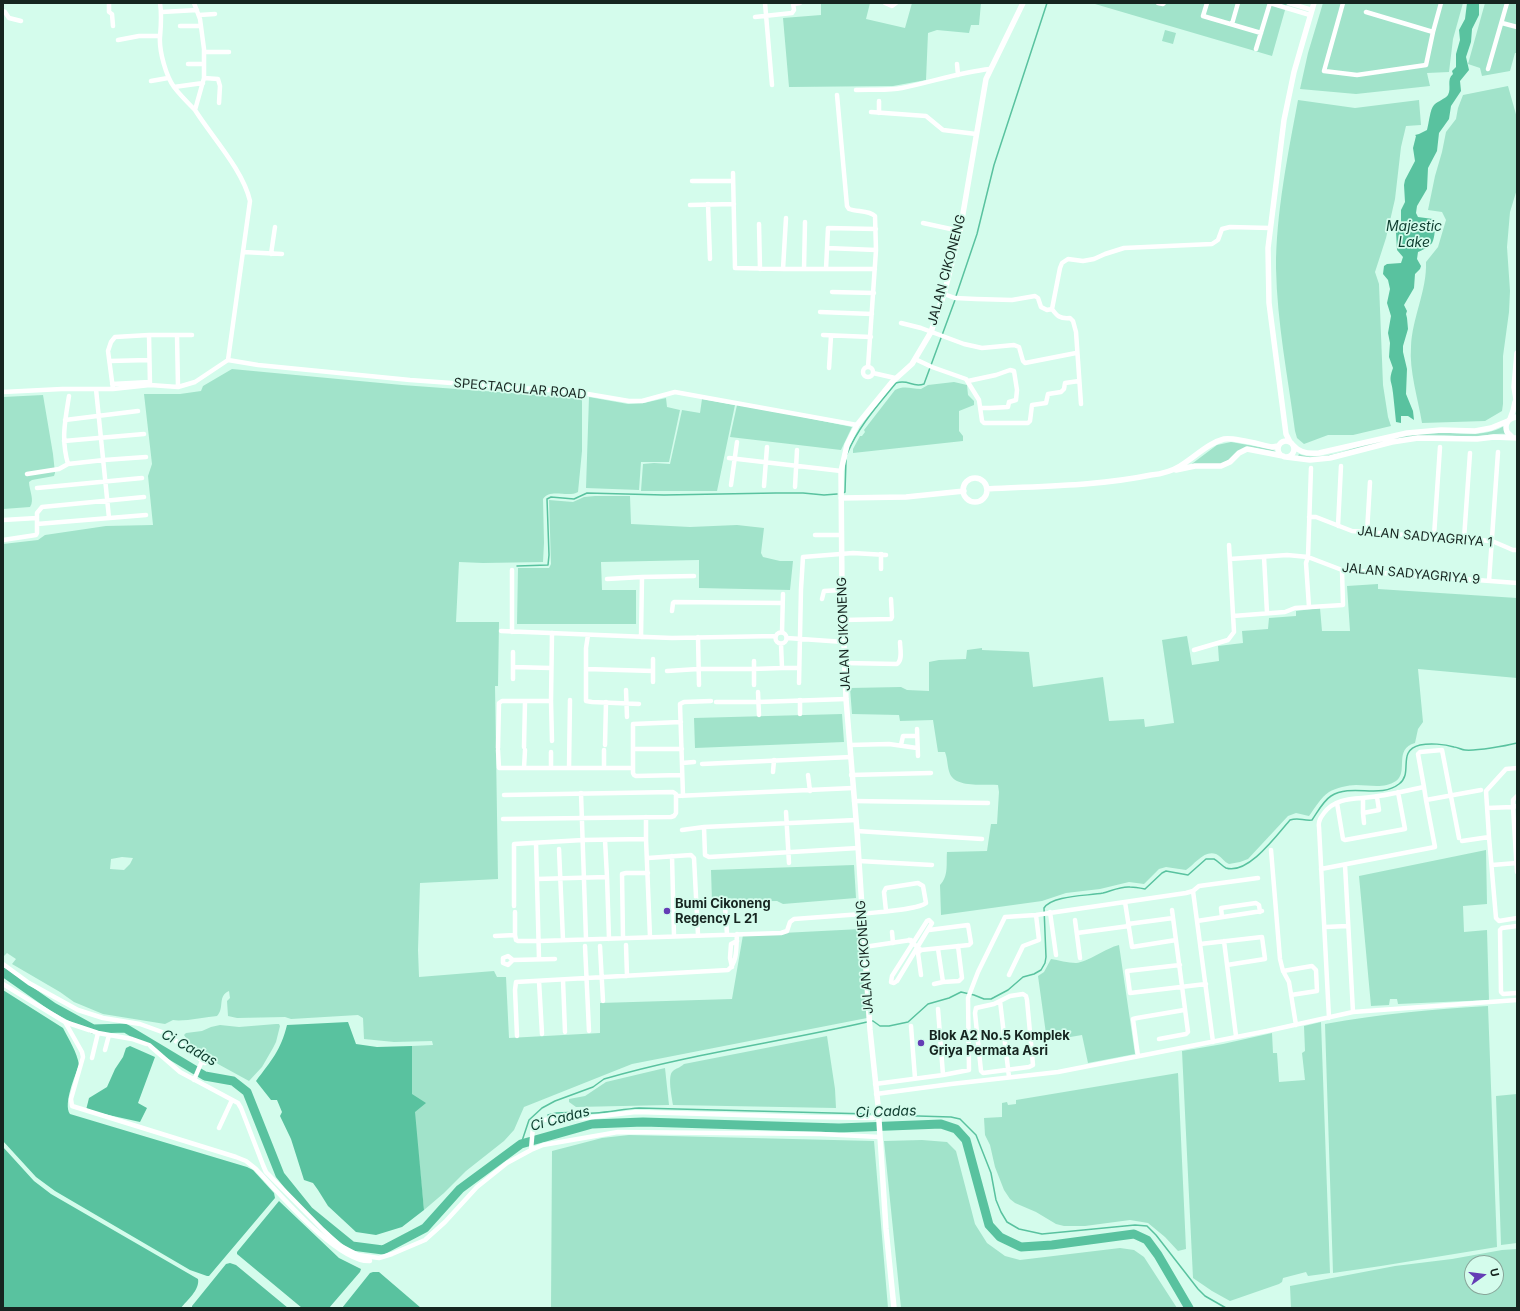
<!DOCTYPE html>
<style>
body{margin:0}
#map{position:relative;width:1520px;height:1311px;overflow:hidden;background:#d4fcec;font-family:Inter,sans-serif}
canvas{display:block}
.frame{position:absolute;inset:0;border:4px solid #162520;pointer-events:none}
.north{position:absolute;left:1464px;top:1255px;width:40px;height:40px;box-sizing:border-box;background:#d4fcec;border:1px solid #88a69a;border-radius:50%;rotate:76deg;font-size:11px;font-weight:700;line-height:16px;text-align:center;color:#162520}
.north::after{content:'';display:block;margin:auto;width:14px;height:18px;background:#643db5;clip-path:polygon(50% 0,100% 100%,50% 72%,0 100%)}
</style>
<div id="map">
<canvas width="1520" height="1311"></canvas>
<div class="frame"></div>
<div class="north">U</div>
</div>
<script>
const ctx = document.querySelector('canvas').getContext('2d');
ctx.lineJoin = 'round';
function paint(path, color) { ctx.fillStyle = color; ctx.fill(path, 'evenodd'); }
function trace(path, color, width, dash) { ctx.strokeStyle = color; ctx.lineWidth = width; ctx.lineCap = dash ? 'butt' : 'round'; ctx.setLineDash(dash || []); ctx.stroke(path); }
function label(font, color, halo, rows, align = 'center') {
  ctx.font = font + ' Inter,sans-serif'; ctx.lineWidth = 3.5; ctx.setLineDash([]); ctx.textBaseline = 'middle'; ctx.strokeStyle = halo; ctx.fillStyle = color; for (const [text, x, y, turn = 0] of rows) {
    ctx.save(); ctx.translate(x, y); ctx.rotate((+turn || 0) * Math.PI / 180); ctx.textAlign = isNaN(turn) ? turn : align; if (halo) ctx.strokeText(text, 0, 0); ctx.fillText(text, 0, 0); ctx.restore();
  }
}
const green = new Path2D(`
 M821,3h49l-4,16 39,9 7,-25h69l-2,22h-8l-2,8 -32,-3 -9,3 -2,47 -33,6 -104,1 -6,-69 38,-3z
 M1095,3h192l-15,53 -177,-52z
 M1323,3h140l-10,36 -4,33 -22,1 3,13 -74,8 -56,-5 8,-36z
 M1485,3h32v50h-2l-5,18 -28,5 -2,-8 -12,-4z
 M1165,30l11,3 -3,11 -11,-3z
 M1508,86l9,32v71l-7,23 -3,35 3,44 -1,21 -6,44v48l-1,7 -17,10 -63,2c-4,-24 -13,-53 -11,-76 1,-29 16,-56 15,-85l12,-15 8,-27 -4,-8 -14,-2 7,-34 7,-24 4,-20 10,-13 2,-11 5,-13z
 M1298,100l57,8 64,-8 2,25 -15,1 -5,21 -6,52 -9,39 -11,34 4,12 4,101 5,32 3,9 -38,9h-25l-24,9 -7,-6 -2,-7c-7,-54 -18,-108 -19,-163 0,-55 12,-114 22,-168z
 M232,369l170,16 164,12 16,3v51l-4,41c-10,6 -28,-4 -35,7l1,44 -1,19 -60,1 -24,-1 -3,60h43l-1,64h-3l3,193 -78,4 -2,67 1,27 75,-6 3,6h9l3,61 91,-5v-30l132,-4 11,-64 118,-6 6,89 -235,46 -108,43 -10,23 -10,11 -38,30 -22,22 -20,17 -12,-116v-48l21,-1 -1,-4 -38,1 -30,-3 -1,-21 -5,-3 -67,4 -6,-2 -48,1 -9,-2 -1,-15 3,-3 -1,-7c-12,5 -4,17 -12,25 -11,1 -35,6 -44,4l-8,4 -62,-10 -29,-12 -14,-10 -48,-28 4,-5 -9,-6 -4,4v-413l35,-4 7,-5 61,-9 47,-1 -5,-49 4,-12 -8,-70h36l21,-3 2,-5zM122,857l11,1 -3,6 -6,6 -14,-1 1,-10z
 M954,382l13,3 1,10 6,6v4l-15,6v20l4,5v5l-110,12v-4l7,-13h2l3,-4 -1,-2 31,-40c10,-5 16,-1 26,-1l7,-4z
 M43,395l10,59 2,19 -1,3 -22,4 -3,2c0,8 6,18 1,25l-27,2v-112z
 M589,397l39,7 16,-1 22,-5 1,9 13,3 -11,52h-28l-2,28 -53,-2z
 M702,399l33,6 -18,86h-76l2,-27 11,-1 16,1 12,-54 18,3z
 M737,405l56,10 59,12 -11,23 -111,-13z
 M1504,426l1,8c-9,-1 -18,2 -28,2 -23,1 -47,-3 -70,2 -24,4 -90,26 -109,18l1,-2c22,8 50,-5 72,-11 11,-3 24,-6 36,-7 14,-3 29,-3 43,-3 19,1 37,3 54,-7z
 M1231,442l40,7 6,3 -28,-5 -27,17 -33,2 28,-21z
 M595,496h35l1,28 59,3 47,-2 27,3 -3,25 2,4 17,4h13l-3,29 -91,-2v-28l-98,2 1,28h34v34h-119l1,-56h31l2,-4 -2,-64 24,2 11,-5z
 M1378,584v5l139,9v80l-99,-9 5,53 -5,7 -3,14c-22,6 -6,29 -19,38 -12,8 -26,4 -40,4 -8,0 -20,3 -27,7 -8,5 -14,16 -20,24l-13,-3 -8,3 -40,43 -8,3 -11,2c-5,-2 -8,-8 -13,-10 -12,-4 -21,10 -30,16l-20,-3 -7,2 -15,15 -15,-2 -29,7 -34,4 -24,8 -101,14 -1,-30c9,-9 6,-22 7,-33l40,-1 4,-27h6l2,-32 -1,-7c-14,-1 -42,3 -48,-11 -3,-7 -2,-14 -5,-22h-7l-5,-32 -33,1 -1,-6 -47,-1 -2,-26 51,-1 6,3 22,1v-29l10,-2 27,-1 1,-9 15,-2v2l47,2 4,35 70,-10 6,44 35,-2 1,8 29,-4 -12,-83 25,-4 5,29 27,-4 -1,-15 25,-3 -1,-12 26,-2 1,-11 27,-2v-5l24,-3 2,23h28l-3,-45z
 M842,714l2,28 -149,6 -1,-30z
 M1486,850l1,54 -24,2 1,26 23,-2 2,70 -91,4 -1,-5h-7l-1,6 -18,1 -12,-130z
 M854,865l2,33 -73,6 -6,-3 -65,1 -1,-32z
 M1119,945l16,109 -47,9 -6,-28 -35,6 -9,-65 6,-4 7,-13c7,1 17,4 25,4 12,-1 30,-15 43,-18z
 M1488,1006l9,241 -116,19 -48,7 -8,-249c54,-10 108,-15 163,-18z
 M1321,1022l9,251 -22,3 -2,-4 -23,6 -1,4 -3,2 -49,17 -18,-10 -19,-13 -11,-227 41,-7 49,-11 1,20h4l2,29 26,-2 -3,-27 3,-2 -1,-25z
 M276,1024h3l1,2 -4,16 -3,6 -11,19 -13,14 -31,-17 -5,-5 -18,-8 -11,-16 2,-2 16,-2 9,-4 9,-2 19,2z
 M827,1036l8,53 1,19 -163,-3c-1,-7 -6,-30 0,-34 3,-3 7,-3 11,-7z
 M665,1068l4,37 -93,2 -7,-5v-3l16,-3 21,-14z
 M1178,1073l8,176 -8,2 -13,-14 -17,-14 -18,-3 -45,6h-21l-8,-2 -20,-12 -21,-9 -5,-4 -6,-9 -9,-23 -5,-22 -5,-10 -1,-17 18,-1v-14l5,-1 1,3 8,-1v-4z
 M1517,1094v149l-16,2 -5,-149z
 M629,1135l245,6 14,167h-337l1,-157 50,-13z
 M922,1140l25,2 9,9 19,73 12,19 18,13 15,4 100,-12 14,2 10,7 33,51h-276l-17,-167z
 M1517,1249v59h-226l-1,-22 105,-20 57,-7 50,-9zM1472,1263h24v24h-24z`);
const water = new Path2D(`
 M1467,3h12v12l-7,14 -1,13 -5,15 3,13 -9,11 1,10 -10,15 -2,13 -10,14 -2,18 -9,17 -1,21 -10,17 -1,7 2,4 15,2c3,5 2,19 -1,24 -3,4 -9,7 -14,9l-1,7 4,7 -1,3 -5,5 -1,14 -10,17 3,6 -1,3 1,4 1,11 -5,17v6l4,17 -1,25 7,17 1,9 -6,-4h-7v7l-5,-1c-1,-10 -2,-20 -3,-29 -1,-13 -5,-11 0,-25l-4,-11 1,-14 -2,-10 3,-17 -4,-13 3,-14 -2,-9 -5,-6 1,-8 3,-2 14,-1 2,-6 -6,-7 -1,-18 5,-10v-12l4,-8 -1,-17 1,-5 10,-19 -2,-13 3,-12 -1,-1 4,-1 8,-4c2,-7 3,-21 7,-25 4,-4 11,-6 14,-10 4,-7 -2,-15 5,-21l-1,-3 4,-4v-13l4,-14 -1,-10 6,-11z
 M3,990l60,38c6,12 14,24 16,37 -4,11 -16,39 -9,49l177,53 6,3 21,23 1,5 -66,78h-2l-17,-6 -135,-79 -19,-14 -33,-36z
 M348,1022l8,22 21,3 35,-1v48l14,9 -11,9 9,98 -22,17 -26,8 -20,-3 -28,-26 -10,-16 -5,-7 -9,-3 -13,-41 -11,-23 2,-4 -5,-12h-6l-15,-19c15,-20 25,-31 31,-56z
 M130,1046l25,11 -17,46 9,5 -7,14 -54,-12 3,-12 18,-11 8,-18 8,-12 3,-9z
 M3,1147l31,34 17,13 147,85c2,11 -11,21 -17,29h-178z
 M279,1201l60,57 22,11 -1,3 -31,36h-27l-65,-54v-2z
 M230,1263l6,2 52,43h-96v-2l34,-42z
 M373,1272h6l42,36h-79l28,-35z`);
const stream = new Path2D(`
 M956,296l21,-62 17,-69 53,-162
 M847,454c11,-27 31,-49 49,-71 13,-4 16,5 28,1l31,-84
 M843,493l2,-1 1,-32
 M517,566l31,-1 1,-10 -2,-56 4,-2 23,2 13,-6 77,2 112,-2h27l21,2 13,-1
 M871,1021h2l7,5h9l19,-4 20,-18 21,-6 12,-6 13,3 10,4h7l17,-9 15,-13 11,-3 7,-4 4,-7 1,-6 -2,-49c8,-13 44,-12 59,-15 8,-2 18,-7 27,-6 5,0 10,1 15,2l17,-16 4,-2 22,4 18,-16h8c4,2 8,7 12,9 22,7 51,-33 64,-48 9,-3 13,1 22,0 5,-7 11,-19 19,-24 21,-13 49,3 68,-12 15,-11 -3,-33 21,-39 10,-2 24,-1 34,2 3,0 8,3 11,3 12,1 40,-4 52,-7
 M548,1115c14,-5 31,-1 47,-2 15,-1 29,-4 44,-5l231,6
 M885,1115l66,2 9,2 16,16 15,38 5,27 5,12 6,10 12,7 23,5 93,-9 12,1 9,9 42,54 7,7 21,12
 M521,1144l8,-24 13,-12 13,-7 38,-14 11,-8c86,-25 176,-37 263,-57`);
const river = new Path2D(`
 M3,972l50,35 40,22 32,-1 80,48 28,5 14,11 33,83 29,36 43,35 31,4 42,-22 35,-39 61,-45 71,-20 51,-2 196,6 102,-4 15,5 10,11 23,85 11,12 21,10 31,-2 82,-11 13,6 11,15 31,53`);
const minor = new Path2D(`
 M109,3v9l3,2 1,12
 M160,3c2,12 1,22 0,34 -1,14 6,39 14,50 6,8 14,16 21,23
 M765,3l7,82
 M885,3l7,3 4,-3
 M1158,3l5,1 1,-1
 M1207,3l-4,13 58,17
 M1270,3l40,12
 M1289,3l23,7
 M1343,3l-19,68 33,4 69,-10 7,-33 8,-29
 M793,4l7,-1
 M3,11l2,1 4,6 12,3
 M162,12l35,-2
 M1366,12l67,20
 M199,15l16,-1
 M755,17l37,-4 2,-3 -1,-7
 M1502,23l15,4
 M1232,24l6,-21
 M180,26h21
 M118,40l21,-4h21
 M1256,49l14,-46
 M204,52h25
 M188,64h16
 M957,64l1,11
 M1488,69l19,-66
 M204,78l14,1 2,7 -1,17
 M151,81l17,-3
 M174,87l29,-4
 M856,90c16,-1 31,1 46,-2 30,-6 58,-16 88,-19
 M837,95l10,111 2,3c8,3 20,1 26,7l1,34 -8,117
 M871,112l55,4 17,14 33,4
 M879,113v-12
 M733,173l2,95 48,1h92
 M692,181h41
 M708,204l2,55
 M690,205l44,-1
 M923,223l37,8
 M759,224l1,45
 M827,248l49,2
 M243,252l39,2
 M271,254l4,-27
 M783,269l3,-51
 M804,269l1,-47
 M826,269l2,-41 48,1
 M832,292l42,1
 M944,294l11,4 21,1 36,1 23,-4 3,2 3,9 6,3 5,-1
 M820,312l52,2
 M901,323l20,5 43,16 18,4 32,-3 5,2 4,14 2,2 51,-10
 M149,335h43
 M177,335l1,52
 M823,335l48,2
 M915,359l17,8 34,12 13,21 3,21 2,2h44l2,-2 2,-16 14,-2 2,-9 13,-2 3,-3 1,-6 14,-2
 M228,360l30,5 152,15 166,12 53,9h13l33,-9 182,33
 M110,361l39,-1
 M863 372a5 5 0 1 1 10 0a5 5 0 1 1-10 0Z
 M829,368l2,-32
 M873,373l22,5
 M968,381l28,-6 14,-5 4,1 3,19 -1,10 -7,2 -1,5 -18,1h-9
 M112,384l38,-2
 M96,389l13,129
 M113,389l-5,-38 3,-9 4,-5 34,-2 1,50
 M3,392l59,-3h51l37,-4 28,2 17,-5 33,-22 22,-159c-7,-31 -38,-64 -55,-91l9,-32v-29l-4,-30 -6,-16
 M1081,404l-5,-72 -3,-11 -3,-3c-10,1 -13,-2 -18,-9l8,-41 2,-5 6,-4 15,2 11,-2 11,-5 19,-6 88,-4 6,-4 4,-11 8,-2 40,1
 M65,420l73,-9
 M64,441l80,-7
 M729,458l112,13
 M68,464c-7,-25 -3,-43 1,-68
 M27,474l32,-5 9,-5 36,-4 42,-3
 M731,485l6,-43
 M764,486l3,-39
 M795,487l2,-37
 M37,488l105,-10
 M1309,517h7l36,14 140,10 21,9h4
 M3,520l34,-2
 M37,524l109,-9
 M1338,526l3,-60
 M1367,532l3,-50
 M815,535h26
 M1434,536l6,-89
 M1464,539l6,-86
 M3,540l33,-5 1,-2v-20l5,-6 102,-10
 M1264,557l3,56
 M1230,559l57,-4 21,2 34,13 175,13
 M881,569v-15
 M607,579l35,-2
 M1489,581l9,-129
 M822,599l2,-8 18,-1
 M1309,607l-3,-44 2,-6 3,-89
 M672,611l1,-8 1,-1 108,1
 M1233,616l52,-4 10,-4 48,-3 -1,-35
 M843,620l48,-1 1,-2 -1,-18
 M501,631l171,7 104,-2
 M512,632v-62
 M782,632l1,-38
 M775.5 638a5.5 5.5 0 1 1 11 0a5.5 5.5 0 1 1-11 0Z
 M588,635l-2,13v53l6,1 47,2
 M641,637l1,-60 52,-1
 M698,637l1,48
 M787,638l57,4
 M1194,650l34,-10 6,-8 -5,-87
 M513,652v15l37,1
 M653,659v23
 M754,661v24
 M845,663l52,1c6,-4 3,-15 3,-22
 M782,668h17
 M586,669l67,2
 M667,671l31,-2h55l29,-1 -1,-24
 M513,679v-12
 M799,683l2,-94 2,-32 50,-4 33,2
 M626,690l1,27
 M758,692l1,23
 M800,700v14
 M551,701l1,40
 M716,702h42l88,-3
 M681,722l-48,2v49l1,2 2,1 46,-1
 M917,729l1,27
 M605,745l1,-43
 M850,745l39,-1 28,4
 M901,745l2,-9h13
 M524,747l1,-45
 M498,748l1,-45 3,-2h49l1,-68
 M633,749h49
 M498,750l1,18h134
 M604,750v18
 M551,752v16
 M682,763l12,-1
 M702,764l149,-7
 M524,768l1,-18
 M569,768l1,-68
 M773,772l1,-12
 M808,775l2,16
 M851,775l80,-2
 M1424,787l-6,-33 2,-2 22,-2 17,88
 M581,793l5,146
 M676,796l177,-8
 M683,796l-3,-92 4,-2 27,-1
 M1517,796l-4,4v7l4,-1
 M1363,798v15l16,-3 -2,-13
 M854,801l134,2
 M1337,803l6,36 2,1 60,-11 -7,-37
 M1487,808l26,-1 4,65
 M786,812l3,51
 M1363,813l1,10
 M503,819l168,-2 3,-1 2,-3v-19l-3,-2 -169,3
 M704,827l1,28 4,2 149,-9
 M682,830l22,-3 152,-7
 M857,831l125,8
 M1489,837l7,81 3,3 18,-3
 M646,839l4,98
 M605,840l2,37
 M1462,841l27,-4 -3,-46 20,-22 11,-1
 M536,843l3,116
 M559,849l4,91
 M1271,850l9,109 3,12 6,11 7,43
 M672,856l2,80
 M648,858l43,-3 3,3 4,77
 M859,861l73,4
 M1345,865l8,147
 M1492,865l25,-2
 M1321,869l114,-22 -9,-47
 M537,879l70,-2 2,62
 M1193,891l20,151
 M1125,902l7,45 44,-7
 M514,906v-62l69,-4 63,-1v-22
 M725,906l2,28
 M1050,912l6,43
 M1222,917l-1,-9 35,-5 3,2 1,7
 M929,920l3,3 -35,58 -3,2 -3,-1 1,-6 35,-55z
 M1075,920l5,38
 M1197,921l65,-10
 M1128,924l45,-6
 M1517,926l-15,2 -2,2 1,62 2,2 14,-1
 M1325,927l23,-1
 M892,932l1,11
 M1077,933l52,-7
 M515,935l1,5 2,1h21l242,-8 6,-2 3,-9 4,-3 68,-5c13,-2 56,-4 64,-11l-3,-17 -5,-3 -32,5 -2,4 2,19
 M495,936l20,-1v-23
 M623,938l-1,-64 4,-1h22
 M909,940l12,10 48,-5 2,-2 -3,-18 -39,5
 M1224,941l12,95
 M1200,944l62,-7 3,22 -38,6
 M626,945l1,31
 M585,946l4,85
 M600,946l3,55
 M864,947l47,-7
 M938,949l5,33 16,-1 3,-3 -4,-32
 M921,950l-3,3 3,22
 M513,960l-5,5 -5,-2v-5l5,-2 5,4 42,-1
 M3,964l26,19 49,27 25,8 37,6 22,8 17,11 26,20
 M1180,965l-53,6 3,22 76,-9
 M732,967l-2,-9 1,-14 6,-3
 M1283,971l29,-5 4,4 1,21 -26,4
 M1009,975l14,-29 16,-6 -3,-25
 M563,980l2,52
 M539,981l3,53
 M3,984l62,38 33,11 34,6 17,6 31,27 58,31 3,5 22,57 3,7 57,58 16,15 19,10 21,3 13,-4 33,-14 20,-18 32,-35 30,-24 24,-13 2,-24 4,-4 6,-2 41,-2 52,-6 175,5 61,1 6,-2
 M934,984l9,-2
 M1023,994l3,2 1,4 6,65 -4,2 -46,6 -2,-2 -6,-58 1,-5 18,-4 16,-8z
 M1000,1001l9,76
 M938,1009l5,66
 M1329,1018l-10,-191c-1,-6 2,-10 5,-14 13,-18 36,-13 54,-17 16,-2 31,-6 46,-9l2,13 55,-10
 M65,1022l17,30 1,5 -12,42 1,7 164,51 10,4 10,8c22,23 82,94 114,92
 M911,1026l4,52
 M517,1036l-2,-46 1,-8 212,-12c10,-8 8,-24 9,-36
 M1159,1039l27,-5 2,-2 -16,-122
 M105,1050l4,-15
 M1138,1056l-5,-37 4,-1 47,-8
 M92,1058l6,-25
 M194,1080l8,-19
 M875,1084l68,-9 26,-5 -1,-72 10,-26 27,-55 31,-2 150,-22 7,-2 6,-5 59,-8
 M876,1094l75,-10 107,-12 209,-41 86,-19 164,-12
 M219,1128l13,-28
 M531,1150l12,-5 75,-13 203,2 58,3`);
const tertiary = new Path2D(`
 M1517,353l-3,34 3,18
 M1510,419l3,-8 2,-9
 M1512,437l-5,-5c-3,-8 1,-14 10,-15
 M1278 449a8 8 0 1 1 16 0a8 8 0 1 1-16 0Z
 M1290,442l-4,-8 -17,-131 -1,-55 16,-128 10,-48 20,-69
 M1294,446c6,7 16,8 25,7l88,-20 34,-3 34,1 16,-3 17,-7
 M1286,457l24,3 20,-2 62,-16 26,-4 59,1 17,-2 23,1
 M1176,470l19,-4h26l9,-4 9,-9 8,-4 36,7
 M963 490a12 12 0 1 1 24 0a12 12 0 1 1-24 0Z
 M987,489c55,-3 111,-3 164,-14 10,-1 21,-4 29,-9 15,-9 28,-23 44,-27 11,-2 37,6 48,8l6,-1
 M841,498l65,-1 58,-6
 M894,1308l-8,-79 -8,-124 -8,-75 -13,-199 -11,-132 -4,-109 -1,-119 6,-26 10,-20 35,-43 20,-18 19,-32 13,-38 16,-63 26,-152 37,-76`);
const markers = [
 [667,911,4,"#643db5"],
 [921,1043,4,"#643db5"]
];
const streetNames = [
 ["JALAN CIKONENG",947,270,-75],
 ["SPECTACULAR ROAD",520,389,5],
 ["JALAN SADYAGRIYA 1",1425,537,5],
 ["JALAN SADYAGRIYA 9",1411,574,5],
 ["JALAN CIKONENG",844,634,-92],
 ["JALAN CIKONENG",865,957,-94]
];
const poiNames = [
 ["Bumi Cikoneng",675,904],
 ["Regency L 21",675,919],
 ["Blok A2 No.5 Komplek",929,1036],
 ["Griya Permata Asri",929,1051]
];
const waterNames = [
 ["Majestic",1414,227],
 ["Lake",1414,243],
 ["Ci Cadas",189,1048,29],
 ["Ci Cadas",886,1112,-2],
 ["Ci Cadas",560,1119,-15]
];
paint(green, '#a1e3ca');
paint(water, '#59c29f');
trace(stream, '#59c29f', 1.5);
trace(river, '#59c29f', 9);
trace(minor, '#fff', 4.5);
trace(tertiary, '#fff', 5.5);
for (const [x, y, r, color] of markers) { const dot = new Path2D(); dot.arc(x, y, r, 0, 2 * Math.PI); ctx.fillStyle = color; ctx.fill(dot); trace(dot, '#d4fcec', 1.5); }
label('13px', '#162520', '#d4fcec', streetNames);
label('bold 13px', '#162520', '#d4fcec', poiNames, 'left');
label('italic 14px', '#0e3d2f', '#d4fcec', waterNames);
</script>
